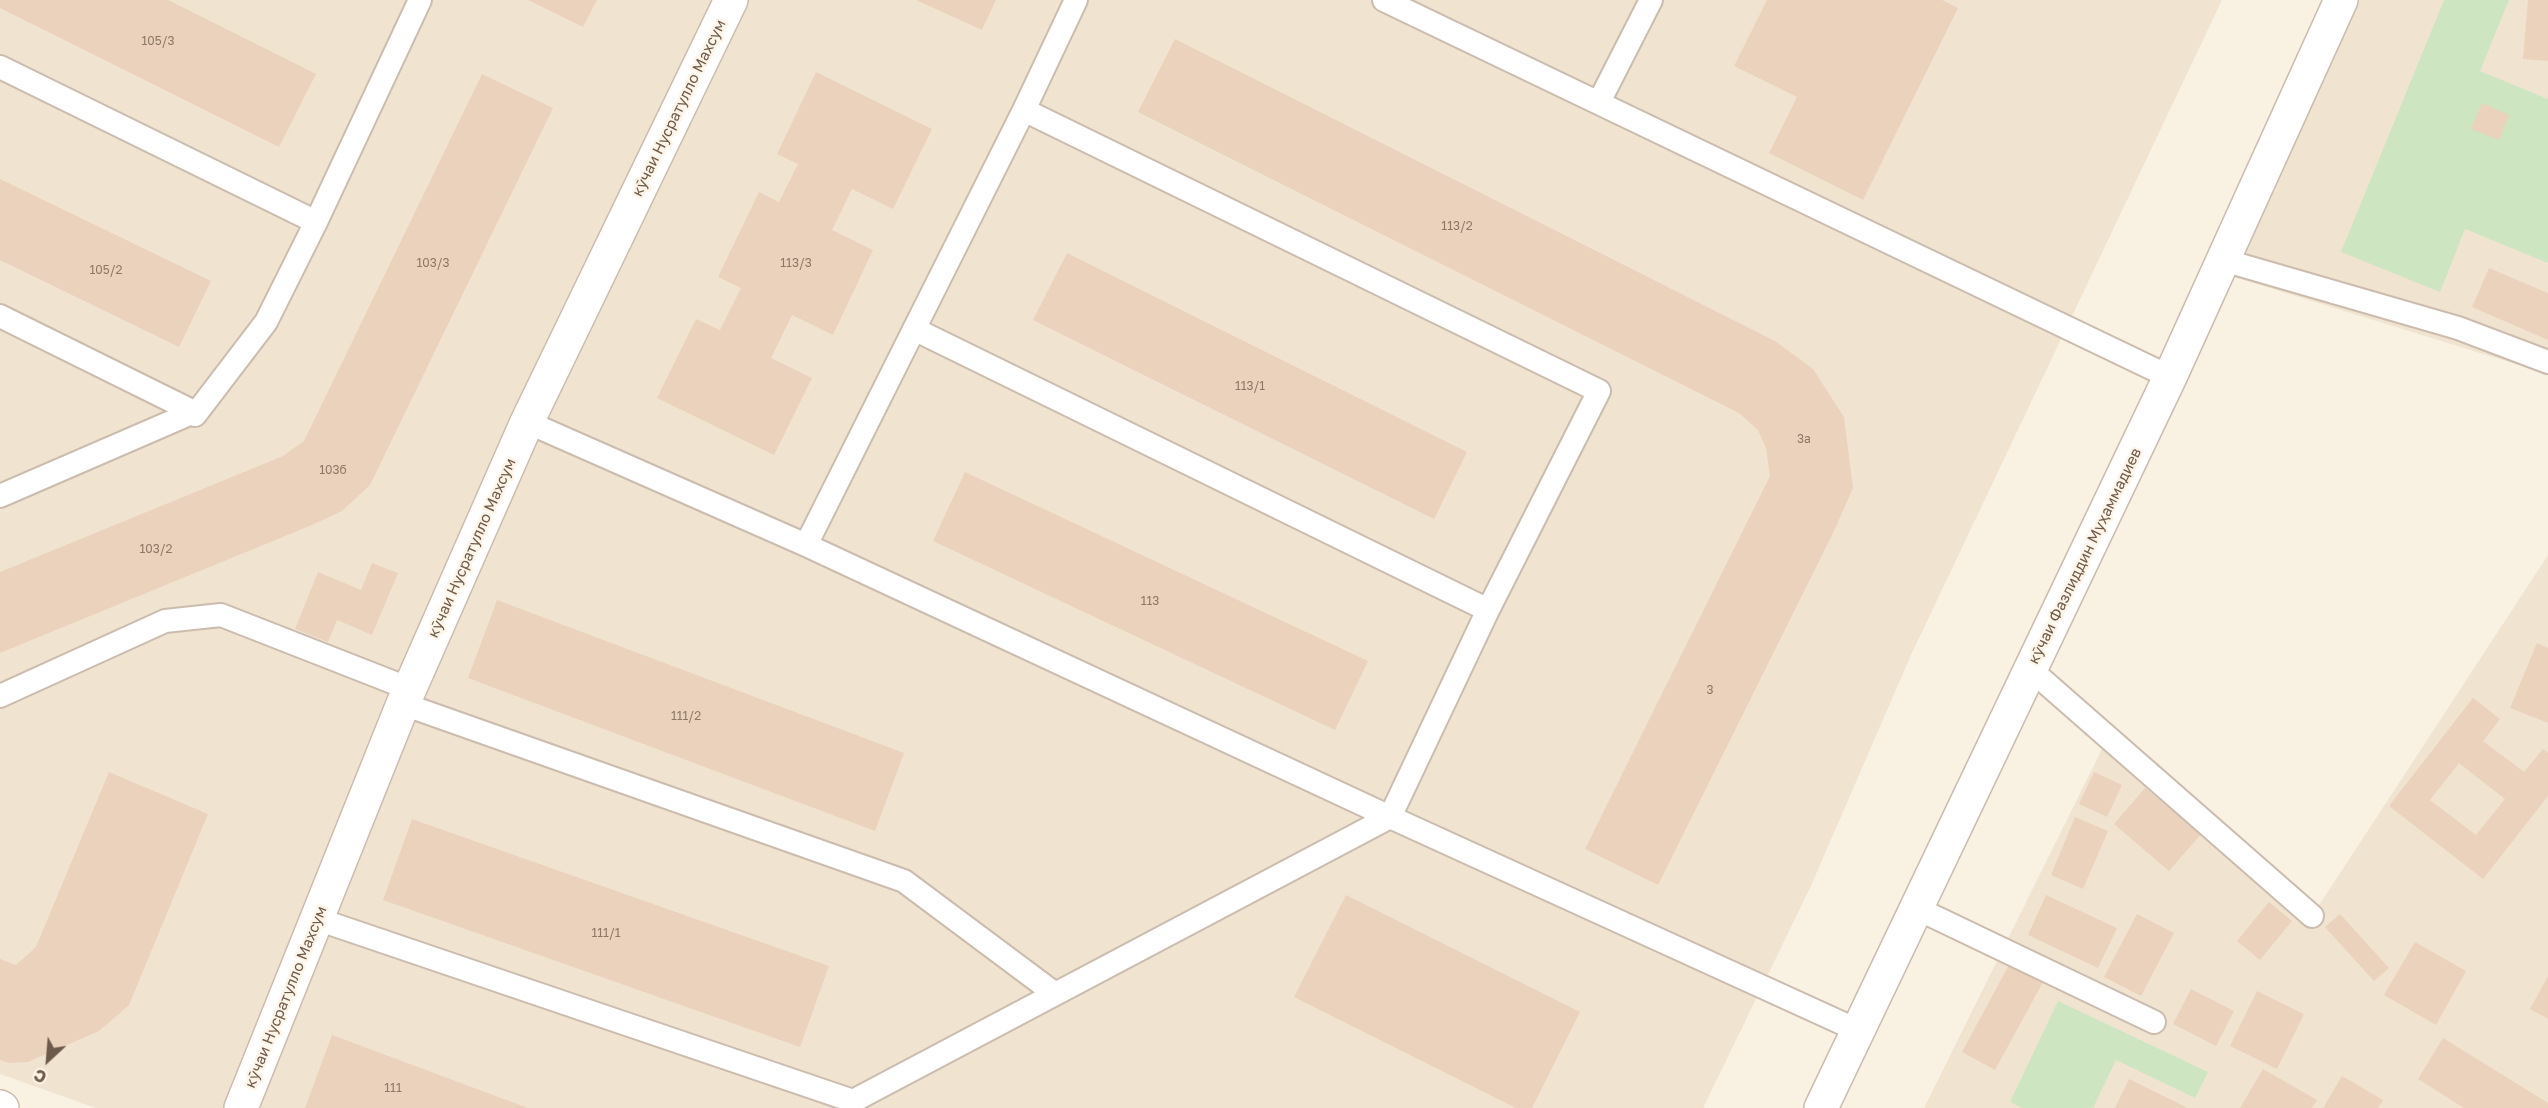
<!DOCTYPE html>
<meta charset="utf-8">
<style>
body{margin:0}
#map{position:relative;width:2548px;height:1108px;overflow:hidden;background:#f9f1e2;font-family:"Golos Text",sans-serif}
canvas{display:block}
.north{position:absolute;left:18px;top:1030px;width:60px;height:60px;-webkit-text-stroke:4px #fdf5e7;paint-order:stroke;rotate:206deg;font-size:16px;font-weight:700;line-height:24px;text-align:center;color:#6e5a4b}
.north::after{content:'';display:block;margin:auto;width:21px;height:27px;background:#6e5a4b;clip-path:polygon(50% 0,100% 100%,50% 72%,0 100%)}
</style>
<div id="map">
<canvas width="2548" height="1108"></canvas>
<div class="north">С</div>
</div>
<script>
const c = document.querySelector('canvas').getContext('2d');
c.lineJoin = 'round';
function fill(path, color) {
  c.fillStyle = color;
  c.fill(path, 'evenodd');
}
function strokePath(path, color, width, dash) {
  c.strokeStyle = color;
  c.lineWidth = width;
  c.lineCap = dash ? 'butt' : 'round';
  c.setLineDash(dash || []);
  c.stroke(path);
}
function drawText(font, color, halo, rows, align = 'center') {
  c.font = font + ' "Golos Text",sans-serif';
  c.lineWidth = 5;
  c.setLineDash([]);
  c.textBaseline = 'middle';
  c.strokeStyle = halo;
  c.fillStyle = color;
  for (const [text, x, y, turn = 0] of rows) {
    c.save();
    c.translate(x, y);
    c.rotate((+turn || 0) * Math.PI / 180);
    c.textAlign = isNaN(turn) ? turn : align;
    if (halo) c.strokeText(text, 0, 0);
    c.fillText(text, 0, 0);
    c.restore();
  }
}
const residential = new Path2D(`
 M 0,0 L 2222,0 L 1911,655 L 1810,888 L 1703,1108 L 96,1108 L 0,1074 Z
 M 2341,0 L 2548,0 L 2548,374 L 2218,272 Z
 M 2548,555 L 2548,1108 L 1924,1108 L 2108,737 L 2312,916 Z`);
const green = new Path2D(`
 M 2444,0 L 2509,0 L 2480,71 L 2548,99 L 2548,263 L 2465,229 L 2440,292 L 2341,252 Z
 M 2058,1001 L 2208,1072 L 2195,1098 L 2116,1060 L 2093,1108 L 2022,1108 L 2010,1102 Z`);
const building = new Path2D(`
 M 0,0 L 168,0 L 316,74 L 279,147 L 0,8 Z
 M 528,0 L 597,0 L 583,27 Z
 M 916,0 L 996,0 L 982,30 Z
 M 1767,0 L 1942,0 L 1958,8 L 1863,200 L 1769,153 L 1797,97 L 1734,66 Z
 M 2528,0 L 2548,0 L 2548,61 L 2523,59 Z
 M 1175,39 L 1775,341 L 1813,369 L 1844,417 L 1853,488 L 1834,531 L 1658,885 L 1585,849 L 1770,476 L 1766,448 L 1758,430 L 1739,413 L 1138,112 Z
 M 816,72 L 932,129 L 893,209 L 852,189 L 832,230 L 873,250 L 833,335 L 792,315 L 771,358 L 812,378 L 774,455 L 657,398 L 696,319 L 720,330 L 741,288 L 718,277 L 759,192 L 779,202 L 798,164 L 777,154 Z
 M 482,74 L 553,108 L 370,485 L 342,511 L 312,525 L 0,653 L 0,572 L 283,456 L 304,441 Z
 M 2482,103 L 2509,115 L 2499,140 L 2471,129 Z
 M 0,179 L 211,281 L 179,347 L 0,260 Z
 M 1067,253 L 1467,452 L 1434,519 L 1033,320 Z
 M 2489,268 L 2548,293 L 2548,340 L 2472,307 Z
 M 965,472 L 1368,661 L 1335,730 L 933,541 Z
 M 372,563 L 398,573 L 372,635 L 337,620 L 328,642 L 295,629 L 318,572 L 361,590 Z
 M 497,600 L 904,753 L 875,831 L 468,678 Z
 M 2537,643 L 2548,648 L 2548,723 L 2510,708 Z
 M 2473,698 L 2500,719 L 2483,741 L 2524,772 L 2543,749 L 2548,753 L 2548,796 L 2483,879 L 2389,806 ZM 2459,763 L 2505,799 L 2476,835 L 2430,800 Z
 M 109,772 L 208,814 L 129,1005 L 99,1031 L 28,1062 L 9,1063 L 0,1060 L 0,959 L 16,965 L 36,947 Z
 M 2094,772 L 2122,785 L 2107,817 L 2079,804 Z
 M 2145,788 L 2201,834 L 2169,871 L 2114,824 Z
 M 2075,817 L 2108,831 L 2083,889 L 2051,875 Z
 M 412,819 L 829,966 L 800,1047 L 383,900 Z
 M 1346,895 L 1580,1012 L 1532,1108 L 1516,1108 L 1294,997 Z
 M 2046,895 L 2117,928 L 2098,968 L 2028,935 Z
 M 2269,902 L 2292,921 L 2260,960 L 2237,941 Z
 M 2137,914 L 2174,933 L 2141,996 L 2104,977 Z
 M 2340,914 L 2389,968 L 2374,981 L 2325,927 Z
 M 2415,942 L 2466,971 L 2436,1025 L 2384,995 Z
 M 2010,963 L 2043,982 L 1995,1070 L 1962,1052 Z
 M 2548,976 L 2548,1019 L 2530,1009 Z
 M 2191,989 L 2234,1011 L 2216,1046 L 2173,1024 Z
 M 2257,991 L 2304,1014 L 2277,1069 L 2230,1046 Z
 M 332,1035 L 528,1108 L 305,1108 Z
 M 2443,1038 L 2548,1103 L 2548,1108 L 2464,1108 L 2418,1079 Z
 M 2263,1069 L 2317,1100 L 2312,1108 L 2240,1108 Z
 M 2342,1076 L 2383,1100 L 2378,1108 L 2323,1108 Z
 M 2129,1079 L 2188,1108 L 2115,1108 Z`);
const lane = new Path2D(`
 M 1384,0 L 2170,377
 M 0,67 L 316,222
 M 1599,102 L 1651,0
 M 1024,110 L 1599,391 L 1488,610 L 1390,817 L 1857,1030
 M 2223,260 L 2458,328 L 2548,362
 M 0,316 L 194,412
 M 914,329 L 1488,610
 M 527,422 L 806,545 L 1390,817
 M 0,496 L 194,412 L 195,415 L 266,322 L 316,222 L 420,0
 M 806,545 L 1024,110 L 1076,0
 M 2030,669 L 2312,916
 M 0,696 L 165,621 L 221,615 L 410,689
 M 403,704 L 904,881 L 1054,993
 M 1916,908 L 2154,1022
 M 317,919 L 853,1101
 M 851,1108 L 853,1101 L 1390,817`);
const street = new Path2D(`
 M 241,1108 L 403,704 L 527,422 L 731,0
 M 1821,1108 L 2170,377 L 2341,0`);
const secondary = new Path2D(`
 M 0,1107 L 2,1108`);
const numberNames = [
 ["105/3",158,41],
 ["113/2",1457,226],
 ["103/3",433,263],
 ["113/3",796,263],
 ["105/2",106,270],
 ["113/1",1250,386],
 ["3а",1804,439],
 ["103б",333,470],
 ["103/2",156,549],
 ["113",1150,601],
 ["3",1710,690],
 ["111/2",686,716],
 ["111/1",606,933],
 ["111",393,1088]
];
const streetNames = [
 ["кӯчаи Нусратулло Махсум",679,108,-64],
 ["кӯчаи Нусратулло Махсум",472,548,-66],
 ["кӯчаи Фазлиддин Муҳаммадиев",2085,556,-64],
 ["кӯчаи Нусратулло Махсум",286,997,-68]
];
fill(residential, '#f0e4d1');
fill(green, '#cee5c2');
fill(building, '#ebd2bc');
strokePath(lane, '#cbbcad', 26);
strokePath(street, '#cbbcad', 36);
strokePath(secondary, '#cdbcab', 36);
strokePath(lane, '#fff', 22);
strokePath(street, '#fff', 33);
strokePath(secondary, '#fff', 33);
drawText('12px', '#8d7867', null, numberNames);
drawText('15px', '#6e5a4b', '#fdf5e7', streetNames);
</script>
